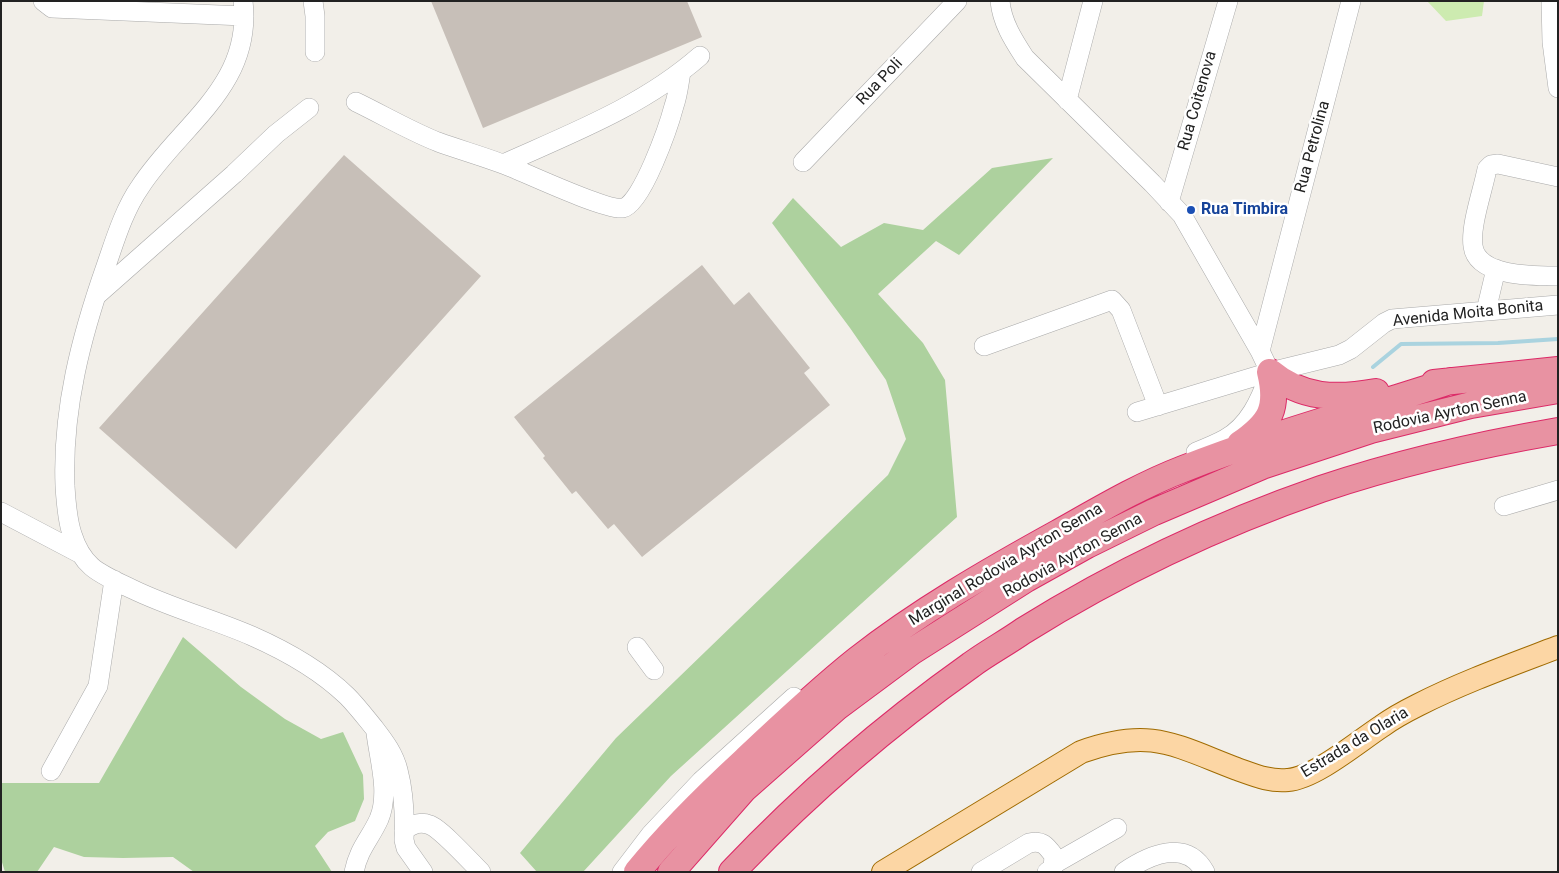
<!DOCTYPE html>
<style>
body{margin:0}
#map{position:relative;width:1559px;height:873px;overflow:hidden;background:#f2efe9;font-family:Roboto,sans-serif}
canvas{display:block}
.frame{position:absolute;inset:0;border:2px solid #222;pointer-events:none}
</style>
<div id="map">
<canvas width="1559" height="873"></canvas>
<div class="frame"></div>
</div>
<script>
const c = document.querySelector('canvas').getContext('2d');
c.lineJoin = 'round';
function fill(path, color) {
  c.fillStyle = color;
  c.fill(path, 'evenodd');
}
function strokePath(path, color, width, dash) {
  c.strokeStyle = color;
  c.lineWidth = width;
  c.lineCap = dash ? 'butt' : 'round';
  c.setLineDash(dash || []);
  c.stroke(path);
}
function drawText(font, color, halo, rows, align = 'center') {
  c.font = font + ' Roboto,sans-serif';
  c.lineWidth = 5;
  c.setLineDash([]);
  c.textBaseline = 'middle';
  c.strokeStyle = halo;
  c.fillStyle = color;
  for (const [text, x, y, turn = 0] of rows) {
    c.save();
    c.translate(x, y);
    c.rotate((+turn || 0) * Math.PI / 180);
    c.textAlign = isNaN(turn) ? turn : align;
    if (halo) c.strokeText(text, 0, 0);
    c.fillText(text, 0, 0);
    c.restore();
  }
}
const grass = new Path2D(`
 M 1427,1 L 1484,1 L 1482,16 L 1446,21 Z`);
const forest = new Path2D(`
 M 1053,158 L 959,255 L 936,241 L 878,294 L 923,343 L 945,380 L 957,517 L 671,776 L 583,872 L 537,872 L 520,853 L 616,738 L 888,475 L 906,439 L 886,380 L 850,328 L 772,223 L 793,198 L 841,247 L 884,223 L 923,230 L 992,168 Z
 M 183,637 L 241,687 L 285,719 L 321,739 L 343,732 L 363,775 L 364,799 L 355,821 L 328,832 L 315,846 L 332,872 L 194,872 L 173,857 L 123,858 L 84,857 L 54,847 L 37,872 L 5,872 L 1,859 L 1,783 L 99,783 Z`);
const stream = new Path2D(`
 M 1373,367 L 1401,344 L 1498,343 L 1558,339`);
const building = new Path2D(`
 M 431,1 L 687,1 L 702,37 L 483,128 Z
 M 344,155 L 481,276 L 236,549 L 99,428 Z
 M 702,265 L 734,305 L 749,292 L 810,368 L 804,373 L 830,405 L 642,557 L 614,524 L 608,529 L 576,491 L 572,494 L 543,458 L 545,456 L 514,417 Z`);
const minor = new Path2D(`
 M 43,1 L 52,8 L 244,16
 M 243,1 C 253,86 180,125 140,187 C 124,210 115,240 106,266 C 81,337 62,410 65,486 C 66,502 67,519 72,534 C 83,569 101,574 132,589 C 171,608 213,619 252,636 C 286,651 320,670 347,696 C 357,706 366,718 375,729 C 385,742 394,754 398,770 C 404,793 405,817 404,840 L 406,848 L 423,872
 M 313,1 L 315,16 L 315,52
 M 1000,1 C 1002,23 1014,41 1025,58 L 1152,183 L 1182,215 L 1260,351 L 1270,372
 M 1551,1 L 1552,42 L 1558,88
 M 1067,100 L 1093,1
 M 356,102 C 383,115 410,131 438,142 C 463,151 489,158 513,168 C 532,176 608,211 623,208 C 642,204 669,125 674,106 C 678,95 679,83 681,72
 M 803,162 L 957,1
 M 503,164 C 572,133 643,106 700,56
 M 1558,177 L 1498,164 L 1491,165 L 1487,169 C 1483,190 1470,226 1473,246 C 1477,277 1534,276 1558,276
 M 1169,202 L 1228,1
 M 96,296 L 234,174 L 276,134 L 309,108
 M 1486,311 L 1496,269
 M 984,346 L 1112,300 L 1121,310 L 1158,406
 M 1260,351 L 1351,1
 M 1137,412 L 1270,372 L 1339,355 L 1351,349 L 1384,323 L 1392,319 L 1558,305
 M 1196,452 C 1206,448 1216,444 1225,439 C 1249,426 1260,400 1269,376
 M 1504,506 L 1558,490
 M 1,512 L 79,553
 M 637,647 L 654,670
 M 51,771 L 98,686 L 114,580
 M 404,831 C 412,824 420,821 430,825 C 441,829 471,862 481,872
 M 1054,864 L 1117,828
 M 354,872 C 359,848 370,839 379,819 C 390,793 379,759 376,733
 M 622,872 L 651,834 L 701,781 L 794,697
 M 981,872 L 1029,843 C 1042,840 1046,845 1054,856 L 1053,868 L 1047,872
 M 1124,872 C 1149,855 1186,838 1205,872`);
const major = new Path2D(`
 M 883,872 L 1081,752 C 1150,727 1174,745 1237,769 C 1254,775 1270,782 1288,780 C 1315,778 1359,741 1382,726 C 1393,718 1406,711 1418,705 C 1463,682 1511,665 1558,647`);
const highway = new Path2D(`
 M 1270,372 C 1302,399 1337,399 1376,392
 M 1434,383 L 1558,370
 M 1240,444 C 1270,423 1279,409 1270,372
 M 637,872 C 670,831 707,795 745,760 C 781,726 818,691 857,660 C 918,612 989,571 1058,533 C 1099,510 1139,486 1183,469 C 1269,435 1362,410 1450,381
 M 671,872 L 744,789 L 837,707 L 911,652 L 1026,579 L 1087,545 L 1154,512 L 1262,466 L 1371,430 L 1471,405 L 1558,390
 M 732,872 C 805,795 885,726 971,665 C 987,653 1006,643 1023,631 C 1116,573 1217,525 1321,489 C 1398,463 1477,445 1558,431`);
const markers = [
 [1191,210,5,"#1a4fb4"]
];
const streetNames = [
 ["Rua Poli",880,82,-46],
 ["Rua Coitenova",1198,101,-74],
 ["Rua Petrolina",1313,147,-75],
 ["Avenida Moita Bonita",1468,314,-6],
 ["Rodovia Ayrton Senna",1450,413,-12],
 ["Rodovia Ayrton Senna",1073,556,-29],
 ["Marginal Rodovia Ayrton Senna",1006,565,-31],
 ["Estrada da Olaria",1355,743,-31]
];
const transitNames = [
 ["Rua Timbira",1201,210]
];
fill(grass, '#cdebb0');
fill(forest, '#add19e');
strokePath(stream, '#aad3df', 4);
fill(building, '#c7bfb8');
strokePath(minor, '#a9a9a9', 20);
strokePath(major, '#a06b00', 24);
strokePath(highway, '#dc2a67', 28);
strokePath(minor, '#fff', 19);
strokePath(major, '#fcd6a4', 22);
strokePath(highway, '#e892a2', 26);
for (const [x, y, r, color] of markers) {
  const dot = new Path2D();
  dot.arc(x, y, r, 0, 2 * Math.PI);
  c.fillStyle = color;
  c.fill(dot);
  strokePath(dot, '#fff', 2);
}
drawText('16px', '#222', '#fff', streetNames);
drawText('bold 16px', '#164399', '#fff', transitNames, 'left');
</script>
